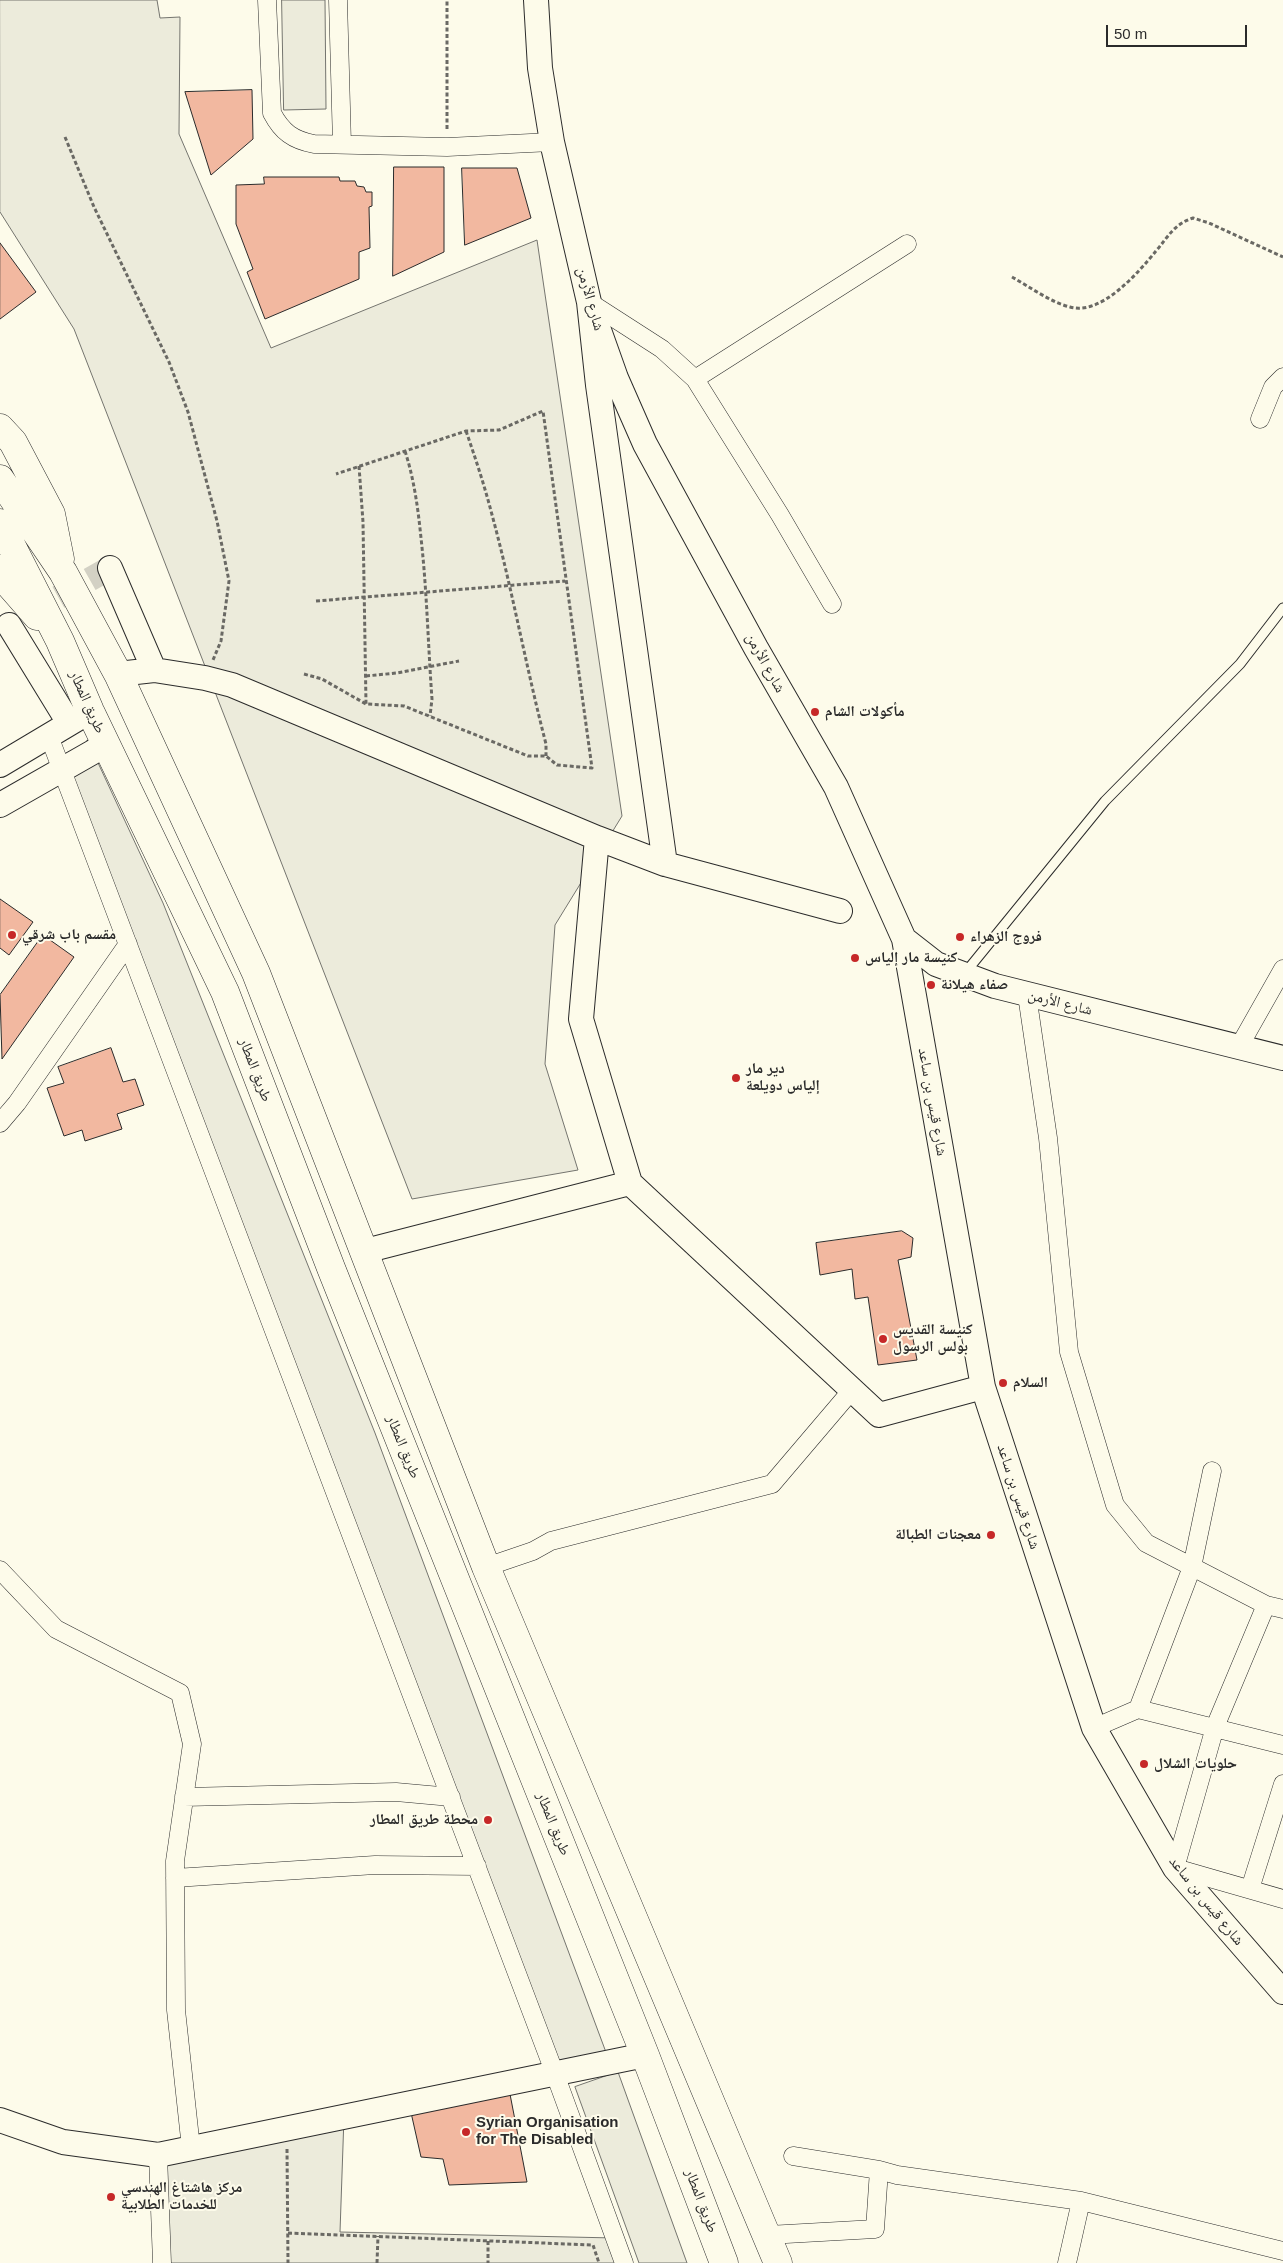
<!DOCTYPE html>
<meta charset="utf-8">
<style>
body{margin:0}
#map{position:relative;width:1283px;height:2263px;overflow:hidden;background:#fdfbea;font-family:Arial,sans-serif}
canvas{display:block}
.scale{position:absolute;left:1106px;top:25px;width:141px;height:22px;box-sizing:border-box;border:2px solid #2b2b2b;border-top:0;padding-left:6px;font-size:15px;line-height:18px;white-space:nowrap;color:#2b2b2b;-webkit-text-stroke:4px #fdfbea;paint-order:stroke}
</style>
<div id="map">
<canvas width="1283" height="2263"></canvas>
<div class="scale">50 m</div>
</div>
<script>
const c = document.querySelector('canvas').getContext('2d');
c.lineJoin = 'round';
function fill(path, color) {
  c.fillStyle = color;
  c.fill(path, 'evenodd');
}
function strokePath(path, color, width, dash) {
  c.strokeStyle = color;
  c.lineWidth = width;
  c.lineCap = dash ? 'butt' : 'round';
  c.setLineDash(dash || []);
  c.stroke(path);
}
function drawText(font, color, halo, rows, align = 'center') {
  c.font = font + ' Arial,"Noto Naskh Arabic",sans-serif';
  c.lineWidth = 4;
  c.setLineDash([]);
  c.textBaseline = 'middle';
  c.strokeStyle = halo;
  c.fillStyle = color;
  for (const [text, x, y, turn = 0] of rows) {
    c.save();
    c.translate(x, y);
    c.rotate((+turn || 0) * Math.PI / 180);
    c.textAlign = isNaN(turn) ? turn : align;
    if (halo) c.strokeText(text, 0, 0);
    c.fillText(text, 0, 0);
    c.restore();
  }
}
const green = new Path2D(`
 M 0,0 L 157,0 L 160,18 L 180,17 L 179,134 L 271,348 L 537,240 L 622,816 L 555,925 L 545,1064 L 578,1170 L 412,1199 L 74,329 L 0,212 Z
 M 282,0 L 325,0 L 326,109 L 284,110 Z
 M 93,752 L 163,903 L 375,1433 L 610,2063 L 555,2074 L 63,770 Z
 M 618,2072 L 687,2263 L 639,2263 L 575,2087 Z
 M 344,2117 L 340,2232 L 615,2238 L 624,2263 L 162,2263 L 158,2155 Z`);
const building = new Path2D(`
 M 252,90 L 253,139 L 211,175 L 185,92 Z
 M 394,167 L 444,167 L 444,252 L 393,276 Z
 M 462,168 L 517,168 L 531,218 L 465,245 Z
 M 264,177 L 339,177 L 340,181 L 355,181 L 357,186 L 364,187 L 366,192 L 372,192 L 372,206 L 369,207 L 370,248 L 359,252 L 359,279 L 265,319 L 247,272 L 253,269 L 236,224 L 236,185 L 264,184 Z
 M 0,243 L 36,292 L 0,319 Z
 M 0,899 L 33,922 L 9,955 L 0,948 Z
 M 43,935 L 74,957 L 2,1059 L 0,995 Z
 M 111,1048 L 123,1082 L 135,1079 L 144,1105 L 117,1114 L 122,1129 L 85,1141 L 82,1130 L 64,1136 L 47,1088 L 64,1083 L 58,1067 Z
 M 902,1231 L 913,1238 L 911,1257 L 898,1260 L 917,1360 L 878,1365 L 868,1297 L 855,1299 L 852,1269 L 820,1275 L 816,1243 Z
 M 509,2089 L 527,2182 L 449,2185 L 443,2159 L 421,2157 L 410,2108 Z`);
const secondaryTunnel = new Path2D(`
 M 27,615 L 110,568`);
const path = new Path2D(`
 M 447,129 L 447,0
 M 65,137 L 94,207 L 169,362 L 188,412 L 217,521 L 229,581 L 221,641 L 213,660
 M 1012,277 C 1030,287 1050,302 1070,307 C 1101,316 1138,273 1156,251 C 1168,237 1174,224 1193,218 L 1209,223 L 1283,257
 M 466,431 C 475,457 484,484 491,511 C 512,588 526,667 546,744 L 546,756
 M 405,451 C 414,479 418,508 421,538 C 427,591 428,645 432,699 L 430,716
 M 359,466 L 363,522 L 366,704
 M 316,601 L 565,581
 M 304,674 L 322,679 L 366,704 L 404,706 L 528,756 L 546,756 L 557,765 L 592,768 L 543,411 L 499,430 L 466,431 L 336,474
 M 366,676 L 397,673 L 459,661
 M 287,2149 L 288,2263
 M 288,2233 L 593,2245 L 599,2263
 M 488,2241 L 488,2263
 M 377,2263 L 378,2236`);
const lane = new Path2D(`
 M 965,973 L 1105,801 L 1240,664 L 1283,608`);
const street = new Path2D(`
 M 267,0 L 272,113 C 282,132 293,140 314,144 L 447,147 L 552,142
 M 338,0 L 342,144
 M 589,302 L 662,349 L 695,379 L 780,515 L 832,604
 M 695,379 L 907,244
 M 1260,419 L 1273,387 L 1283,377
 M 49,736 L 555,2074 L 624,2263
 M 1027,995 L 1048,1138 L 1069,1352 L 1115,1505 L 1146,1543 L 1266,1605 L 1283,1609
 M 1240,1045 L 1283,969
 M 0,1123 L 17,1103 L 128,944
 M 486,1567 L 533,1551 L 551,1541 L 772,1484 L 852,1390
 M 0,1570 L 56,1629 L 180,1693 L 192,1744 L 175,1861 L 176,2010 L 191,2148
 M 1266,1605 L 1215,1727 L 1175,1868 L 1283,1899
 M 1138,1709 L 1192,1567 L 1212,1471
 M 1094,1728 L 1138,1709 L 1283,1745
 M 184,1797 L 396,1792 L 451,1797
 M 175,1878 L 375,1865 L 477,1866
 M 1250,1889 L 1283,1784
 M 158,2155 L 162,2263
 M 793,2156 L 879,2170
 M 768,2235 L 875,2229 L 879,2170 L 897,2175 L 1081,2201 L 1283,2251
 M 1067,2263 L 1081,2201`);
const secondary = new Path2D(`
 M 536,0 L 540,68 L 552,142 L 589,302 L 616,378 L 645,444 L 756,648 L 836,787 L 904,939 L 936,964 L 995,986 L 1283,1058
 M 589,302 L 598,385 L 665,864 L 597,838 L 581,1019 L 630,1183 L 879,1415 L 983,1387
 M 110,568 L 154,670
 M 9,625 L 69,723
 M 118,674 L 154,670 L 205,678 L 232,685 L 597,838
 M 0,765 L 82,716
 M 0,805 L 93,752 L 105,743
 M 665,864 L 840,911
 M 904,939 L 983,1387 L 1094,1728 L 1175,1868 L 1283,1992
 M 365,1251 L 630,1183
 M 0,2120 L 63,2142 L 158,2155 L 645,2055`);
const highway = new Path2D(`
 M 0,428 L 13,442 L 51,514 L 60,559
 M 0,479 L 63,572 L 118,674 L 256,973 L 486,1567 L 778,2263
 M 0,523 L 60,641 L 90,711 L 225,992 L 331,1268 L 645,2055 L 724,2263
 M 0,569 L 8,583 L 37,616`);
const markers = [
 [815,712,5,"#c62828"],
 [12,935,5,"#c62828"],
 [960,937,5,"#c62828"],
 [855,958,5,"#c62828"],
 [931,985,5,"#c62828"],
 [736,1078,5,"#c62828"],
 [883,1339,5,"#c62828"],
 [1003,1383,5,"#c62828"],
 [991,1535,5,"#c62828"],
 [1144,1764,5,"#c62828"],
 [488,1820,5,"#c62828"],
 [466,2132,5,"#c62828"],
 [111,2197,5,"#c62828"]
];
const streetNames = [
 ["شارع الأرمن",590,299,74],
 ["شارع الأرمن",765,663,61],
 ["طريق المطار",87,702,66],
 ["شارع الأرمن",1060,1003,14],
 ["طريق المطار",255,1070,69],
 ["شارع قيس بن ساعد",932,1102,80],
 ["طريق المطار",403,1447,68],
 ["شارع قيس بن ساعد",1018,1497,72],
 ["طريق المطار",553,1824,68],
 ["شارع قيس بن ساعد",1206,1901,51],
 ["طريق المطار",701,2201,69]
];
const poiNames = [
 ["مأكولات الشام",825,712],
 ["مقسم باب شرقي",22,935],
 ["فروج الزهراء",970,937],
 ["كنيسة مار إلياس",865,958],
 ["صفاء هيلانة",941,985],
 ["دير مار",746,1069],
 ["إلياس دويلعة",746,1086],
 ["كنيسة القديس",893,1330],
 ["بولس الرسول",893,1347],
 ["السلام",1013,1383],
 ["معجنات الطبالة",981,1535,"right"],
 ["حلويات الشلال",1154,1764],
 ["محطة طريق المطار",478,1820,"right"],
 ["Syrian Organisation",476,2123],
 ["for The Disabled",476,2140],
 ["مركز هاشتاغ الهندسي",121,2188],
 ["للخدمات الطلابية",121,2205]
];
fill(green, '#ecebdb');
strokePath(green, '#74746e', 1);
fill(building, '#f2b8a0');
strokePath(building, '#2b2b2b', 1);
strokePath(secondaryTunnel, '#d3d1c4', 24, [24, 12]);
strokePath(lane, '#2b2b2b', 11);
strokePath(street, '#2b2b2b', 19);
strokePath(secondary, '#2b2b2b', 26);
strokePath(highway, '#2b2b2b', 29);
strokePath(path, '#6a6964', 3, [4, 2.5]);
strokePath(lane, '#fdfbea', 9);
strokePath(street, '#fdfbea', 18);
strokePath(secondary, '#fdfbea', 24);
strokePath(highway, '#fdfbea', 28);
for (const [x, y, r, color] of markers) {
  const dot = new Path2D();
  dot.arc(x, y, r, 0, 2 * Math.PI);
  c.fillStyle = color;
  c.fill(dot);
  strokePath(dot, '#fdfbea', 2);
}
drawText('15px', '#2b2b2b', '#fdfbea', streetNames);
drawText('bold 15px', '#2b2b2b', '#fdfbea', poiNames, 'left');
</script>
